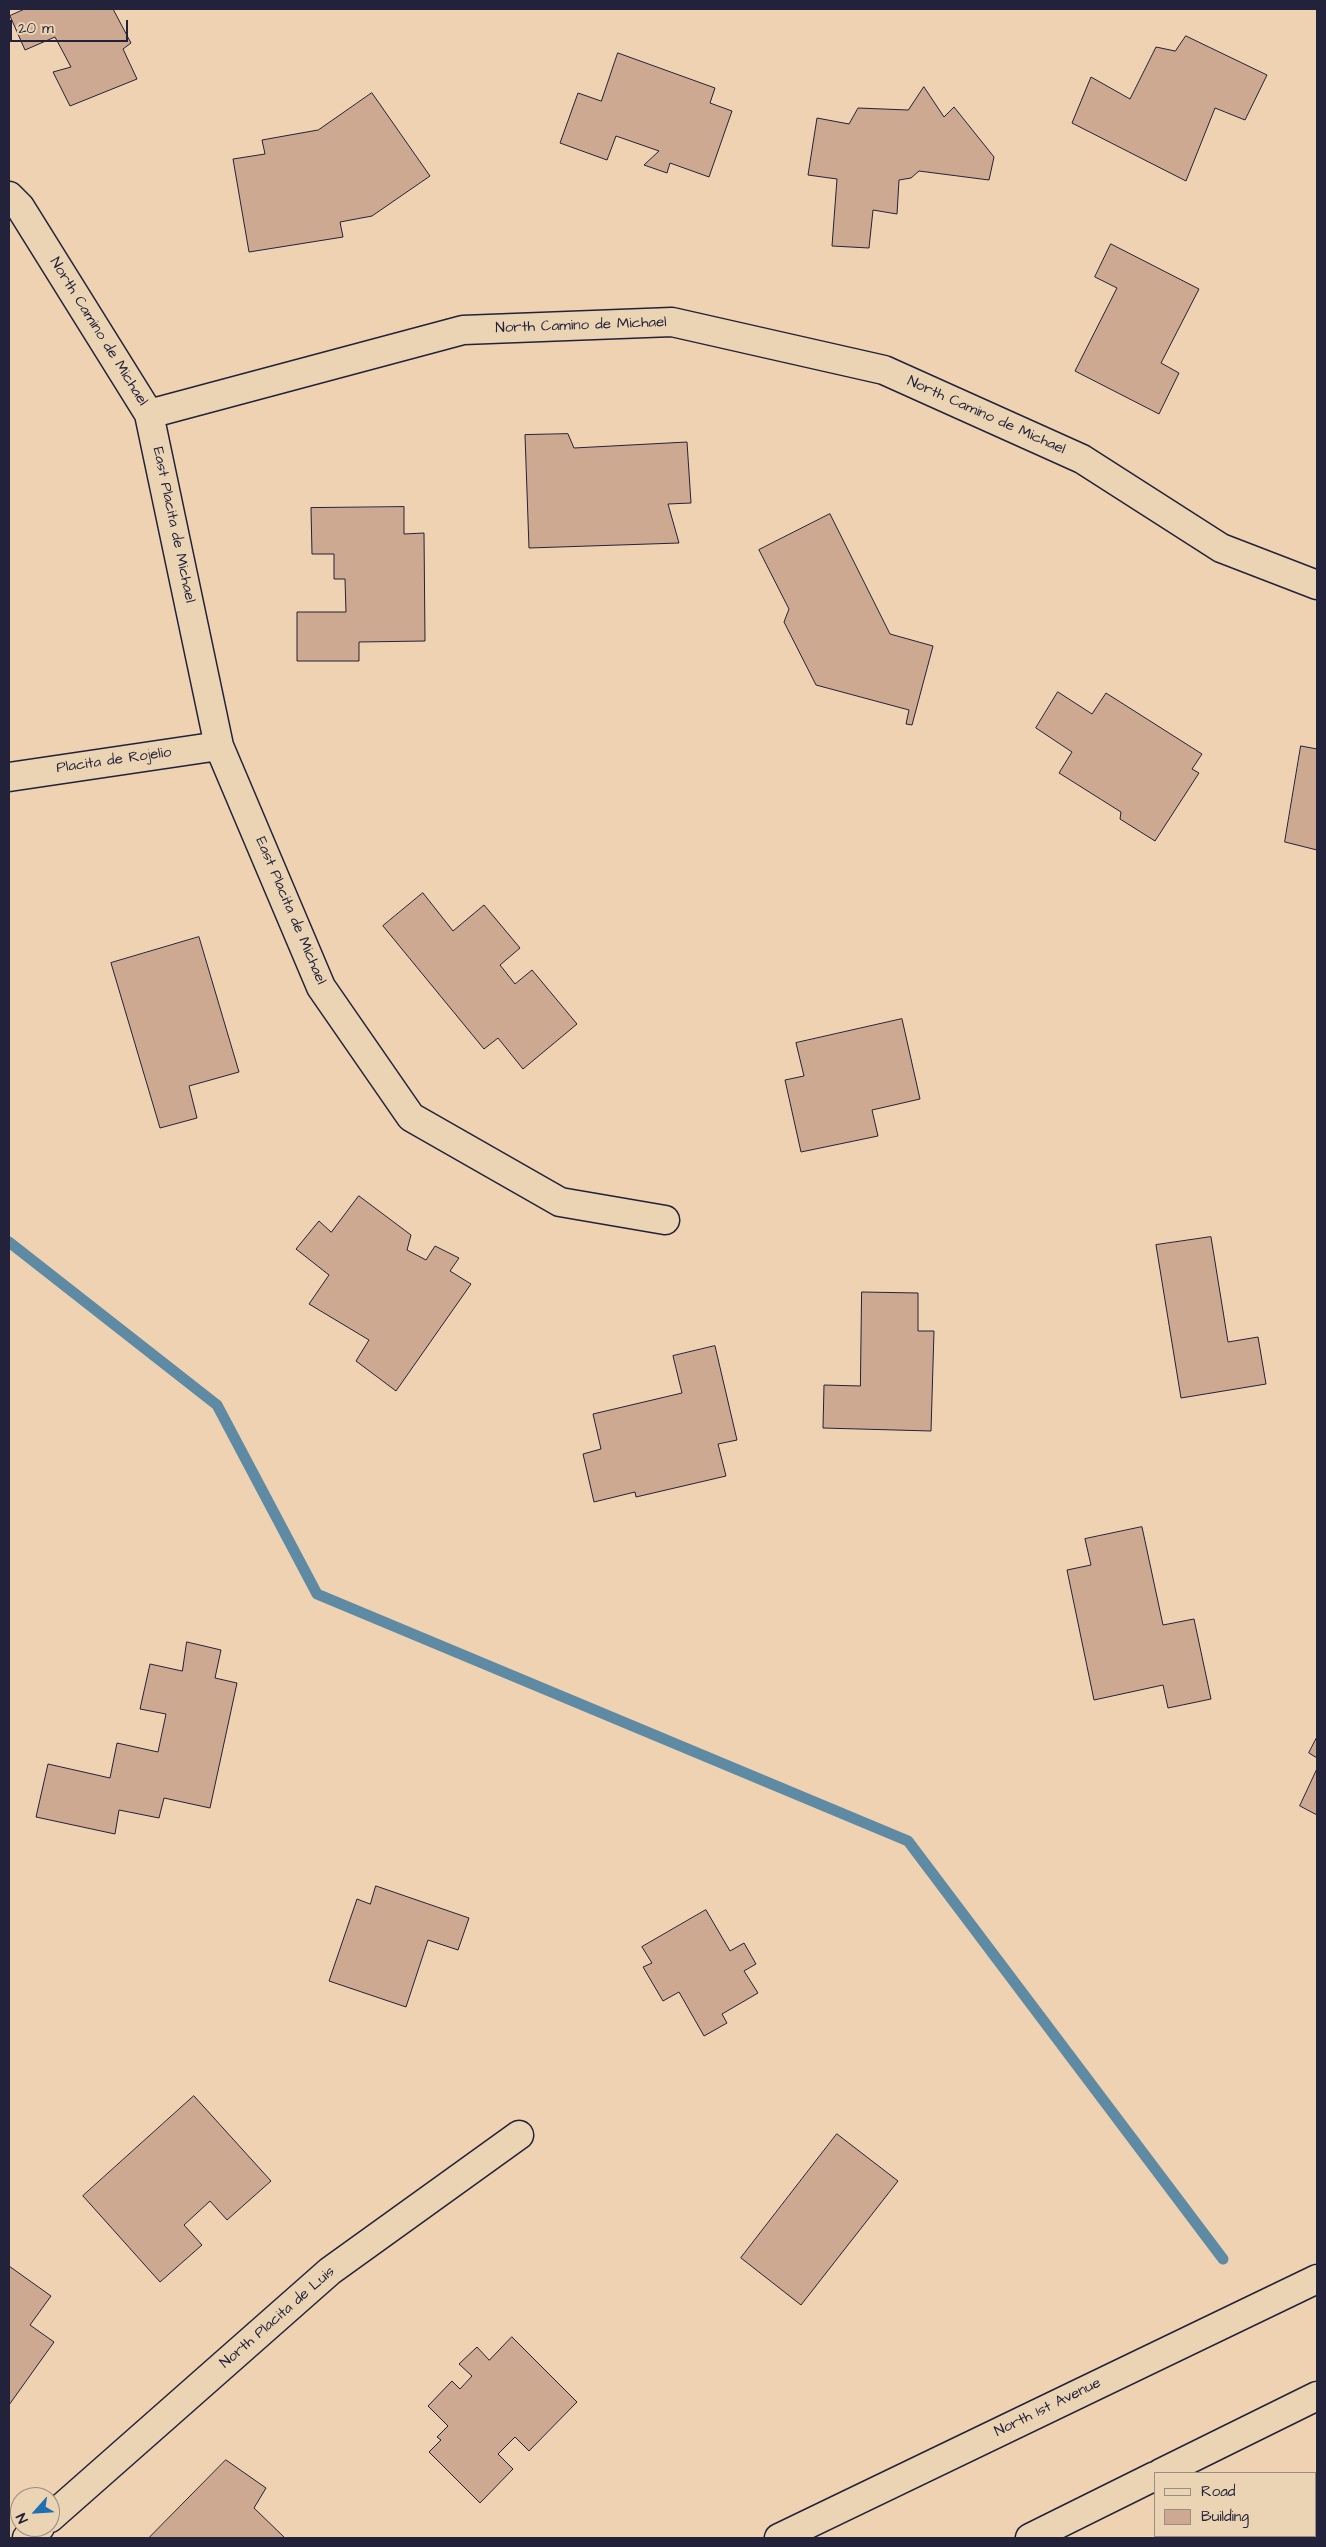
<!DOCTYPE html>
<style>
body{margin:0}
#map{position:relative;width:1326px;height:2547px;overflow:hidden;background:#eed2b1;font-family:"Architects Daughter",sans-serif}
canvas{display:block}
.frame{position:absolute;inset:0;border:10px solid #22223b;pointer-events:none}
.legend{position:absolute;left:1154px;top:2472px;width:162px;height:65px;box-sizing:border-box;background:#ebd4b4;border:1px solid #9b8d84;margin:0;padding:6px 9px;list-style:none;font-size:15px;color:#22223b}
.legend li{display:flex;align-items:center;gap:10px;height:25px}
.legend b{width:25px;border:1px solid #9b8d84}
.north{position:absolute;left:10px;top:2487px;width:50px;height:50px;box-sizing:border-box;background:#ebd4b4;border:1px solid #9b8d84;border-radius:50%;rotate:244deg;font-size:14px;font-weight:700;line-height:20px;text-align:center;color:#22223b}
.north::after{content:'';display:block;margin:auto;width:18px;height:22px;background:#1f6fb2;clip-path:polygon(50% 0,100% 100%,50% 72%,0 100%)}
.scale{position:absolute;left:10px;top:20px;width:118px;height:22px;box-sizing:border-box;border:2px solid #22223b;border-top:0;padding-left:6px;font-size:15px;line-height:18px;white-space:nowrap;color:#22223b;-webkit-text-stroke:4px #ebd4b4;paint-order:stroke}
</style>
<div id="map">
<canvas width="1326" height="2547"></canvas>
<div class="frame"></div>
<ul class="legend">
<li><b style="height:6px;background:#ebd4b4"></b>Road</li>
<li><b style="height:14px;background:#cda991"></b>Building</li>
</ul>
<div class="north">N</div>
<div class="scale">20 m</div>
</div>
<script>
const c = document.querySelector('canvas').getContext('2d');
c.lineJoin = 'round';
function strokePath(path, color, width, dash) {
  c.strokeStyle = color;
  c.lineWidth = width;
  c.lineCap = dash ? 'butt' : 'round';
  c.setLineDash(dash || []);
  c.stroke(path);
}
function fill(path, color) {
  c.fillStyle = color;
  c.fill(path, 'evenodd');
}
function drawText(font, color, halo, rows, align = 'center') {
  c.font = font + ' "Architects Daughter",sans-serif';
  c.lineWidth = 5;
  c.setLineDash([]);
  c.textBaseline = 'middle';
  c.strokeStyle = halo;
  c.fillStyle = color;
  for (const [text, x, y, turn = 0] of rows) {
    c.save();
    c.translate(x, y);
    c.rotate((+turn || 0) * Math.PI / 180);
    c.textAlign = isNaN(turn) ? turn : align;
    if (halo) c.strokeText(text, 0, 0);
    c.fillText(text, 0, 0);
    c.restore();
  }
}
const stream = new Path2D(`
 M 9,1242 L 217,1405 L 317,1594 L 908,1841 L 1223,2259`);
const building = new Path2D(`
 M 25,9 L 113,9 L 131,43 L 123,49 L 137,79 L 70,106 L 53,72 L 71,67 L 55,37 L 25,50 L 10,16 Z
 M 1186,36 L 1267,75 L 1245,120 L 1215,108 L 1186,181 L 1072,123 L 1091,77 L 1130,99 L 1156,47 L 1175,51 Z
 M 618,53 L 715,88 L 710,103 L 732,111 L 709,177 L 670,163 L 667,173 L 644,165 L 659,151 L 616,136 L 607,160 L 560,143 L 578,93 L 601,101 Z
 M 924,87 L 944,117 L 954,107 L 994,157 L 989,180 L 919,171 L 911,178 L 899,180 L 897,214 L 873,210 L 869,248 L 832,246 L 837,179 L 808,175 L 817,118 L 849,124 L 858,108 L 908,110 Z
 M 372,93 L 430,176 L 372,216 L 340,222 L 343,237 L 249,252 L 233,159 L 265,154 L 262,140 L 318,130 Z
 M 1111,244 L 1199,289 L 1161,363 L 1179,373 L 1159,414 L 1075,371 L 1117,288 L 1095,277 Z
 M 568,434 L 574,448 L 687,442 L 691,503 L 668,504 L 679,543 L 529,548 L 525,435 Z
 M 404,507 L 404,534 L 424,533 L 425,641 L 359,642 L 359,661 L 297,661 L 297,612 L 346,612 L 345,579 L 334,579 L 334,554 L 312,554 L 311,508 Z
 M 830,514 L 890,634 L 933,646 L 912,725 L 906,724 L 909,710 L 816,685 L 784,622 L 789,609 L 759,550 Z
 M 1058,692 L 1092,714 L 1106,693 L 1202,754 L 1192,769 L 1199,773 L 1155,841 L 1120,819 L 1121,812 L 1059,773 L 1072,752 L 1036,728 Z
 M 1301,746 L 1317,749 L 1317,850 L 1285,842 Z
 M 423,893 L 453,931 L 484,905 L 520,948 L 500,965 L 515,984 L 532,970 L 577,1024 L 523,1069 L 498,1038 L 484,1049 L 383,926 Z
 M 199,937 L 239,1072 L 189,1086 L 197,1118 L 160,1128 L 111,963 Z
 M 902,1019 L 920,1099 L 872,1110 L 878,1136 L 801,1152 L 785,1080 L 804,1076 L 796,1043 Z
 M 359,1196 L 411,1235 L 407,1250 L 426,1260 L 435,1246 L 459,1258 L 450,1271 L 471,1284 L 396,1391 L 356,1361 L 369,1340 L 309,1304 L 329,1275 L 296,1249 L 319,1221 L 331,1232 Z
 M 1211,1237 L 1228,1342 L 1258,1337 L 1266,1384 L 1181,1398 L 1156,1245 Z
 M 862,1292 L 918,1293 L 918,1331 L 934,1331 L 931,1431 L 823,1428 L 824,1385 L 860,1386 Z
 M 715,1346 L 737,1440 L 718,1444 L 726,1476 L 636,1497 L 635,1492 L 594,1502 L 583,1454 L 601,1449 L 593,1414 L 682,1393 L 673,1356 Z
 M 1142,1527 L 1163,1625 L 1194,1619 L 1211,1699 L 1168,1708 L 1163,1685 L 1094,1700 L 1067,1570 L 1091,1565 L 1085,1539 Z
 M 187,1642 L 221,1650 L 215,1678 L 237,1683 L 210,1808 L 164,1798 L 159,1818 L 119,1810 L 115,1834 L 36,1817 L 48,1764 L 110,1778 L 117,1743 L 158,1752 L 166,1714 L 140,1709 L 150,1664 L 182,1671 Z
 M 1317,1737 L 1317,1758 L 1309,1753 Z
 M 1317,1769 L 1317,1815 L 1300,1806 Z
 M 376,1886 L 469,1918 L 458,1950 L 428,1940 L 406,2007 L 329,1981 L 357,1899 L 370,1904 Z
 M 706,1910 L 730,1951 L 744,1943 L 756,1964 L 744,1971 L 758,1993 L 722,2014 L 727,2023 L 704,2036 L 679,1992 L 663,2001 L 643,1967 L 652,1963 L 642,1947 Z
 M 194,2096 L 271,2181 L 227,2220 L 210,2201 L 184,2225 L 202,2245 L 160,2282 L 83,2196 Z
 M 837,2134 L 898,2181 L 801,2305 L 741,2258 Z
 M 9,2266 L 51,2296 L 30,2325 L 54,2342 L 9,2405 Z
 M 512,2337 L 577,2402 L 529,2451 L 515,2437 L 498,2454 L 513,2469 L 480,2503 L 429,2452 L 441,2440 L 437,2437 L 448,2426 L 428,2406 L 452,2381 L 460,2389 L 472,2376 L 459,2364 L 477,2347 L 489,2360 Z
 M 226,2460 L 266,2488 L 254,2508 L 285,2538 L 149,2538 Z`);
const street = new Path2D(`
 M 9,196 L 20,207 L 149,414 L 219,746 L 321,987 L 411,1117 L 560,1202 L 665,1220
 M 149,414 L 463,330 L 672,322 L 884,370 L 1082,459 L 1221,548 L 1317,585
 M 9,777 L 219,746
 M 50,2518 L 330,2271 L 519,2135
 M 27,2538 L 40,2527`);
const secondary = new Path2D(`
 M 1161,2473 L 1317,2396
 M 779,2538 L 1317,2279
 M 1030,2538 L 1155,2476`);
const streetNames = [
 ["North Camino de Michael",581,326,-2],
 ["North Camino de Michael",98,332,58],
 ["North Camino de Michael",986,416,24],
 ["East Placita de Michael",173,525,78],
 ["Placita de Rojelio",114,761,-8],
 ["East Placita de Michael",290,911,67],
 ["North Placita de Luis",278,2318,-41],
 ["North 1st Avenue",1048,2408,-26]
];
strokePath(stream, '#5f8aa3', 11);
fill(building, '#cda991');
strokePath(building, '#22223b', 1);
strokePath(street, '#22223b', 31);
strokePath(secondary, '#22223b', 31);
strokePath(street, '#ebd4b4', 28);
strokePath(secondary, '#ebd4b4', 28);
drawText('15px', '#22223b', '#ebd4b4', streetNames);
</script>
